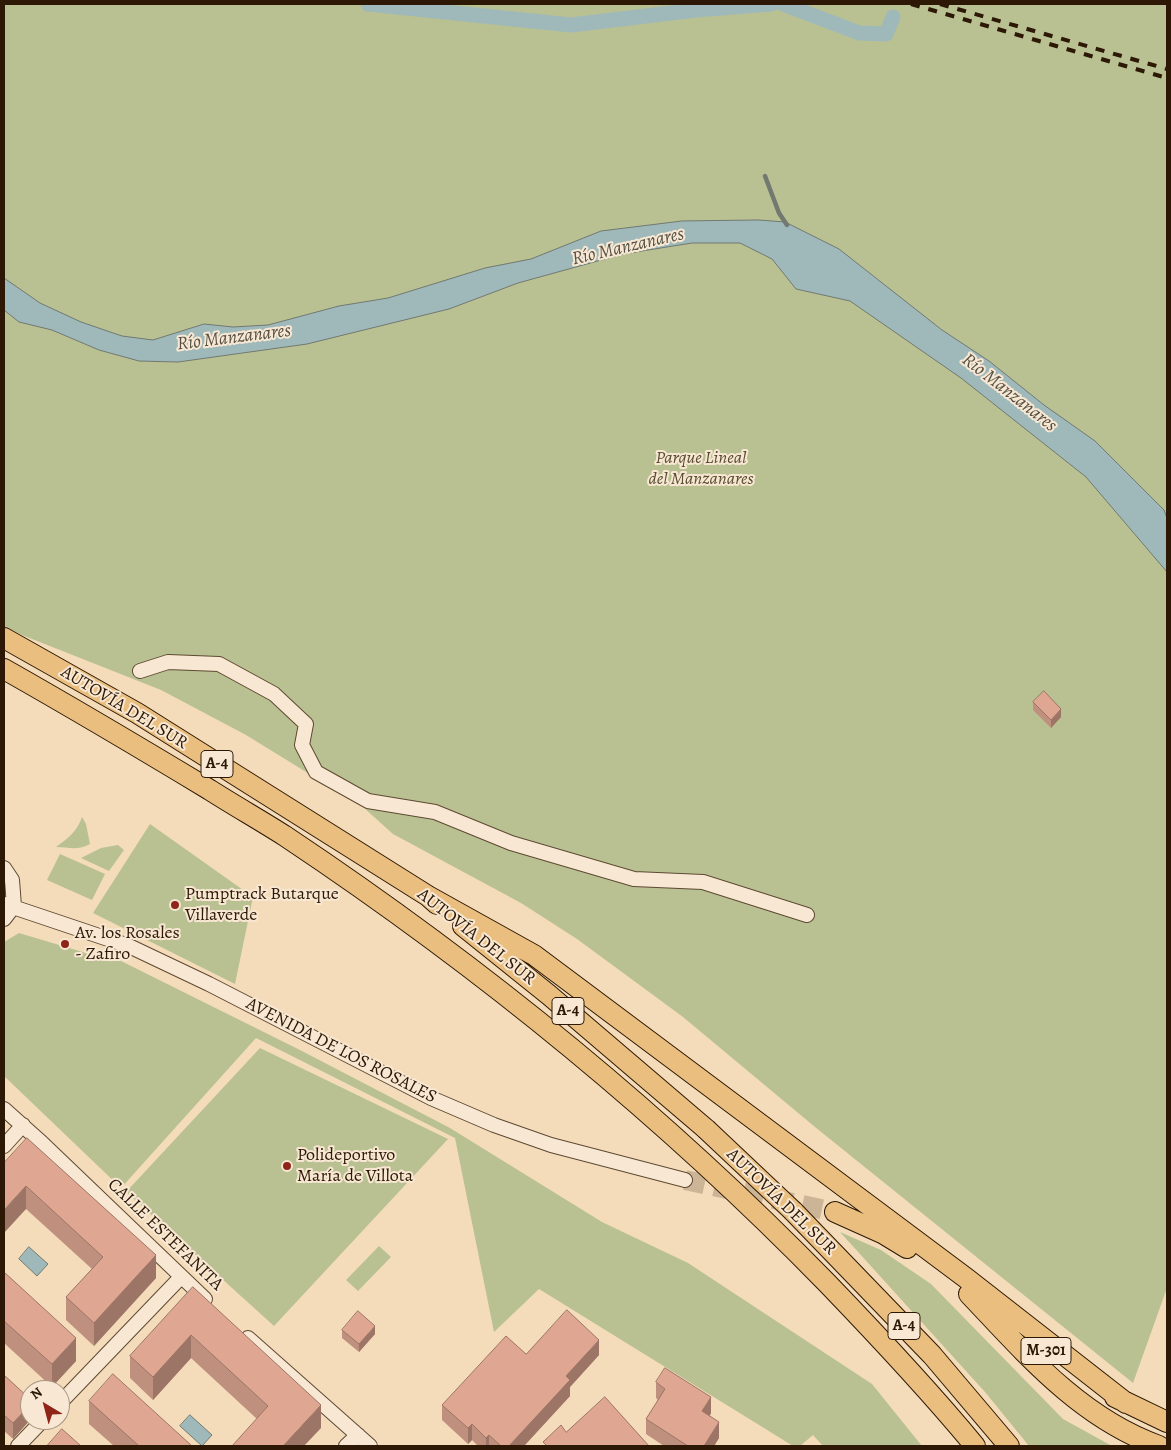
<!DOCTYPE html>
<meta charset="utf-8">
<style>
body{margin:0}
#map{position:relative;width:1171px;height:1450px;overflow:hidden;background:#f4dcbb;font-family:Alegreya,serif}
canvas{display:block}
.frame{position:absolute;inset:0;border:5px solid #2c1804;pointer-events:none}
.north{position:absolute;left:20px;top:1380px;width:50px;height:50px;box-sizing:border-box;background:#f8e8d3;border:1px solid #a69580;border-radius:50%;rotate:323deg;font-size:14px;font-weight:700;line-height:20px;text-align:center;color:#2c1804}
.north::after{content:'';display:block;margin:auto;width:18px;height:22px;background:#8f2418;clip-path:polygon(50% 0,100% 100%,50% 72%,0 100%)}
</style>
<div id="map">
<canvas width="1171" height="1450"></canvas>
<div class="frame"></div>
<div class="north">N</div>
</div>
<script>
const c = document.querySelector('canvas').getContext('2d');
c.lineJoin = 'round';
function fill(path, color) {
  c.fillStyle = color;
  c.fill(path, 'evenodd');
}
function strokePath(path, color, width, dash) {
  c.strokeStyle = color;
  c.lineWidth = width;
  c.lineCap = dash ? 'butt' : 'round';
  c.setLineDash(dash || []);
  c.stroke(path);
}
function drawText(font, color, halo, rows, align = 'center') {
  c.font = font + ' Alegreya,serif';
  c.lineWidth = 4;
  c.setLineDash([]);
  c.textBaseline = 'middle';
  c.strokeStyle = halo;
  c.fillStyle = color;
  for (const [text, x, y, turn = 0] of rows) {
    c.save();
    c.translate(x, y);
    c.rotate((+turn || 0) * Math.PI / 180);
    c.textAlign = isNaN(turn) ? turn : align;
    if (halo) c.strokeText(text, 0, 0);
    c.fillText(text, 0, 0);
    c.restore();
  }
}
const green = new Path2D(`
 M 4,4 L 1167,4 L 1167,1288 L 1133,1383 L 815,1127 L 683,1017 L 577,939 L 521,903 L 393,834 L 363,807 L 246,735 L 161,690 L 22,635 L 4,626 Z
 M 82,817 L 86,824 L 90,844 C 78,851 68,847 56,847 C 68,838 77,832 82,817 Z
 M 150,824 L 253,897 L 235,984 L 93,913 Z
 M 118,845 L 124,850 L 109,871 L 81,858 L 101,848 Z
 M 60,854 L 105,874 L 92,900 L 47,880 Z
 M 19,933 L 86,953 L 115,958 L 300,1050 L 450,1128 L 602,1222 L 688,1263 L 872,1384 L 922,1446 L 823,1446 L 813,1435 L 800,1446 L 793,1446 L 539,1289 L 494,1332 L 455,1138 L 256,1038 L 121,1188 L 4,1076 L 4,942 Z
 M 260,1048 L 448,1139 L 274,1326 L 126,1192 Z
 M 840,1232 L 881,1250 L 931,1284 L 1063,1419 L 1112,1446 L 1029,1446 L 985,1392 Z
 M 379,1246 L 391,1257 L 358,1291 L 346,1280 Z`);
const water = new Path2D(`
 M 759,220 L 785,222 L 839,249 L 942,330 L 989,361 L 1044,405 L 1095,441 L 1164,510 L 1167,518 L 1167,572 L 1086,477 L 961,378 L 850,301 L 796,289 L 772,259 L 740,243 L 692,243 L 623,254 L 518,283 L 449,309 L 307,344 L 178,362 L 139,361 L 99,350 L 52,330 L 19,322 L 4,310 L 4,278 L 40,303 L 81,322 L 122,336 L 153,340 L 204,324 L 233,327 L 268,325 L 339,306 L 388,298 L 485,268 L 531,259 L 601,231 L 682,221 Z
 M 29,1247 L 48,1264 L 37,1276 L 19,1259 Z
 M 190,1415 L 212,1435 L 202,1446 L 180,1426 Z`);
const stream = new Path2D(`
 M 765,176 L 779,213 L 787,225`);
const canal = new Path2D(`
 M 368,4 L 571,25 L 696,10 L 772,4
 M 783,4 L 859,33 L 886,34 L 893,17`);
const highwayTunnel = new Path2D(`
 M 685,1180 L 835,1212`);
const minor = new Path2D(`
 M 140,671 L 168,662 L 219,664 L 274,694 L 306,724 L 302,745 L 316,772 L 368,801 L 435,812 L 511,843 L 634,879 L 703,882 L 807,915
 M 4,868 L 12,880 L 14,906 L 4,919
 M 4,904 L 129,946 L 209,984 L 431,1098 L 494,1125 L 551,1145 L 685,1180
 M 4,1109 L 42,1143 L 205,1299
 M 4,1146 L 23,1125
 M 248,1338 L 370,1446
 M 60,1403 L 181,1277
 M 18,1446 L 43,1420
 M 346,1446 L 358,1435`);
const highway = new Path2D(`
 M 4,638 L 137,713 L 428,896 L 437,904
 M 4,669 C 73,708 142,749 210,790 C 235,806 260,820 285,836 C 480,966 663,1115 827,1283 C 878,1336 928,1389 975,1446
 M 428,896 L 534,955 L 966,1278 L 1126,1403
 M 463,926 L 549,995 L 706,1129
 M 793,1211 L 932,1355 L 1009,1446
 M 835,1212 L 884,1234 L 907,1248
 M 969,1294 C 1025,1353 1080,1418 1159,1446
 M 1115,1397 L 1167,1422`);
const rail = new Path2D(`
 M 911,4 L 1167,78
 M 940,4 L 1167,69`);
const highwayBridge = new Path2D(`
 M 706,1129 L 793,1211`);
const wall = new Path2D(`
 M 1033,702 L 1061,717 L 1051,728 L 1033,710 Z
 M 4,1163 L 156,1278 L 94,1346 L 66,1320 L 66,1297 L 92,1269 L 26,1209 Z
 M 4,1272 L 76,1361 L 52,1387 L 4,1343 Z
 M 193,1287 L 321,1428 L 257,1419 L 191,1358 L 153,1400 L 130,1378 L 130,1356 Z
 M 342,1330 L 375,1334 L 359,1352 L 342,1338 Z
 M 526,1354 L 599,1355 L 570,1387 L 570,1396 L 524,1446 L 478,1446 L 472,1440 L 468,1444 L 442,1420 L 442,1405 Z
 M 4,1375 L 30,1399 L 30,1420 L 13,1439 L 4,1431 Z
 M 656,1382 L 711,1413 L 710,1416 L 719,1438 L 714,1446 L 664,1446 L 646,1434 L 646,1419 L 658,1400 L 656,1398 Z
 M 89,1401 L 192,1446 L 114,1446 L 89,1424 Z`);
const shadedWall = new Path2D(`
 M 1061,709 L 1061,717 L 1051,728 L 1051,720 Z
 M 26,1186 L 26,1209 L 4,1233 L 4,1210 Z
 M 156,1255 L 156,1278 L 94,1346 L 94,1323 Z
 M 375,1326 L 375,1334 L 359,1352 L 359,1344 Z
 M 191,1335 L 191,1358 L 153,1400 L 153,1377 Z
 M 76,1338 L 76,1361 L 52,1387 L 52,1364 Z
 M 599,1340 L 599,1355 L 570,1387 L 570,1396 L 524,1446 L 509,1446 L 566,1376 Z
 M 711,1397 L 711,1413 L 702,1427 L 702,1411 Z
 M 30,1405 L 30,1420 L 13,1439 L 13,1423 Z
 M 321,1405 L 321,1428 L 304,1446 L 283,1446 Z
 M 719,1422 L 719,1438 L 714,1446 L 704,1446 Z
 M 472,1424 L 472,1440 L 468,1444 L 468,1428 Z
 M 489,1435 L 489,1446 L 486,1446 L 486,1438 Z`);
const building = new Path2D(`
 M 1044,691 L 1061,709 L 1051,720 L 1033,702 Z
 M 27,1138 L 156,1255 L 94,1323 L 66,1297 L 103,1257 L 26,1186 L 4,1210 L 4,1163 Z
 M 4,1272 L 76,1338 L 52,1364 L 4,1321 Z
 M 193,1287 L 321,1405 L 283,1446 L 232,1446 L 268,1406 L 191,1335 L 153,1377 L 130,1356 Z
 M 567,1310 L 599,1340 L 566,1376 L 570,1380 L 509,1446 L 501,1446 L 489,1435 L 486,1438 L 472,1424 L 468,1428 L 442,1405 L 506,1336 L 526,1354 Z
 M 358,1311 L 375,1326 L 359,1344 L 342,1330 Z
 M 665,1368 L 711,1397 L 702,1411 L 719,1422 L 704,1446 L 688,1446 L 646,1419 L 665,1389 L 656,1382 Z
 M 113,1374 L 192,1446 L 139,1446 L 89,1401 Z
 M 4,1375 L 30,1399 L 30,1405 L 13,1423 L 4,1415 Z
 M 605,1397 L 649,1446 L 547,1446 L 543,1442 L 561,1425 L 566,1432 Z
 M 62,1429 L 81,1446 L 47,1446 Z`);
const markers = [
 [175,905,5,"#8f2418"],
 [65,944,5,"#8f2418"],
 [287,1166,5,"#8f2418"]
];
const shields = [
 [217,764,32],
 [568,1011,32],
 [904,1326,32],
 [1046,1351,50]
];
const shieldNames = [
 ["A-4",217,764],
 ["A-4",568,1011],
 ["A-4",904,1326],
 ["M-301",1046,1351]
];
const parkNames = [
 ["Parque Lineal",701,459],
 ["del Manzanares",701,480]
];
const streetNames = [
 ["AUTOVÍA DEL SUR",124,708,31],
 ["AUTOVÍA DEL SUR",476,937,38],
 ["AVENIDA DE LOS ROSALES",341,1051,27],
 ["AUTOVÍA DEL SUR",781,1202,44],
 ["CALLE ESTEFANITA",165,1235,44]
];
const poiNames = [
 ["Pumptrack Butarque",185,895],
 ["Villaverde",185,916],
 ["Av. los Rosales",75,934],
 ["- Zafiro",75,955],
 ["Polideportivo",297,1156],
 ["María de Villota",297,1177]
];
const waterNames = [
 ["Río Manzanares",628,247,-13],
 ["Río Manzanares",234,338,-7],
 ["Río Manzanares",1009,393,38]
];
fill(green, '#b9c192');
fill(water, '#9fb9ba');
strokePath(water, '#717971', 1);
strokePath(stream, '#717971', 4.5);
strokePath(canal, '#9fb9ba', 15);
strokePath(highwayTunnel, '#ccb596', 20, [20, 10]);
strokePath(minor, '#5e4932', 16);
strokePath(highway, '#2c1804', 22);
strokePath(minor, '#f8e8d3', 14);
strokePath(highway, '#eabe7e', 20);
strokePath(rail, '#2c1804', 4, [9, 9]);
strokePath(highwayBridge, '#2c1804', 22, []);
strokePath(highwayBridge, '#eabe7e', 20);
fill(wall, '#c0907e');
fill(shadedWall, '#9c7566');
fill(building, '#dfa792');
strokePath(building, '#9c7566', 1);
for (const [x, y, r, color] of markers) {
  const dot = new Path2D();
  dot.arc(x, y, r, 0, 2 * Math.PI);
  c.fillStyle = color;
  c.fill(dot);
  strokePath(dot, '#f8e8d3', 2);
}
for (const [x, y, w] of shields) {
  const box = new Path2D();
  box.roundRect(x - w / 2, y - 13.5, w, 27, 4);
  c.fillStyle = '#f8e8d3';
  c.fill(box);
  strokePath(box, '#2c1804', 1);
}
drawText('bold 16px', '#2c1804', null, shieldNames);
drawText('italic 18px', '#564b2f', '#f8e8d3', parkNames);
drawText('18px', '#2c1804', '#f8e8d3', streetNames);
drawText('18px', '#2c1804', '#f8e8d3', poiNames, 'left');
drawText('italic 19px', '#545044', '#f8e8d3', waterNames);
</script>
